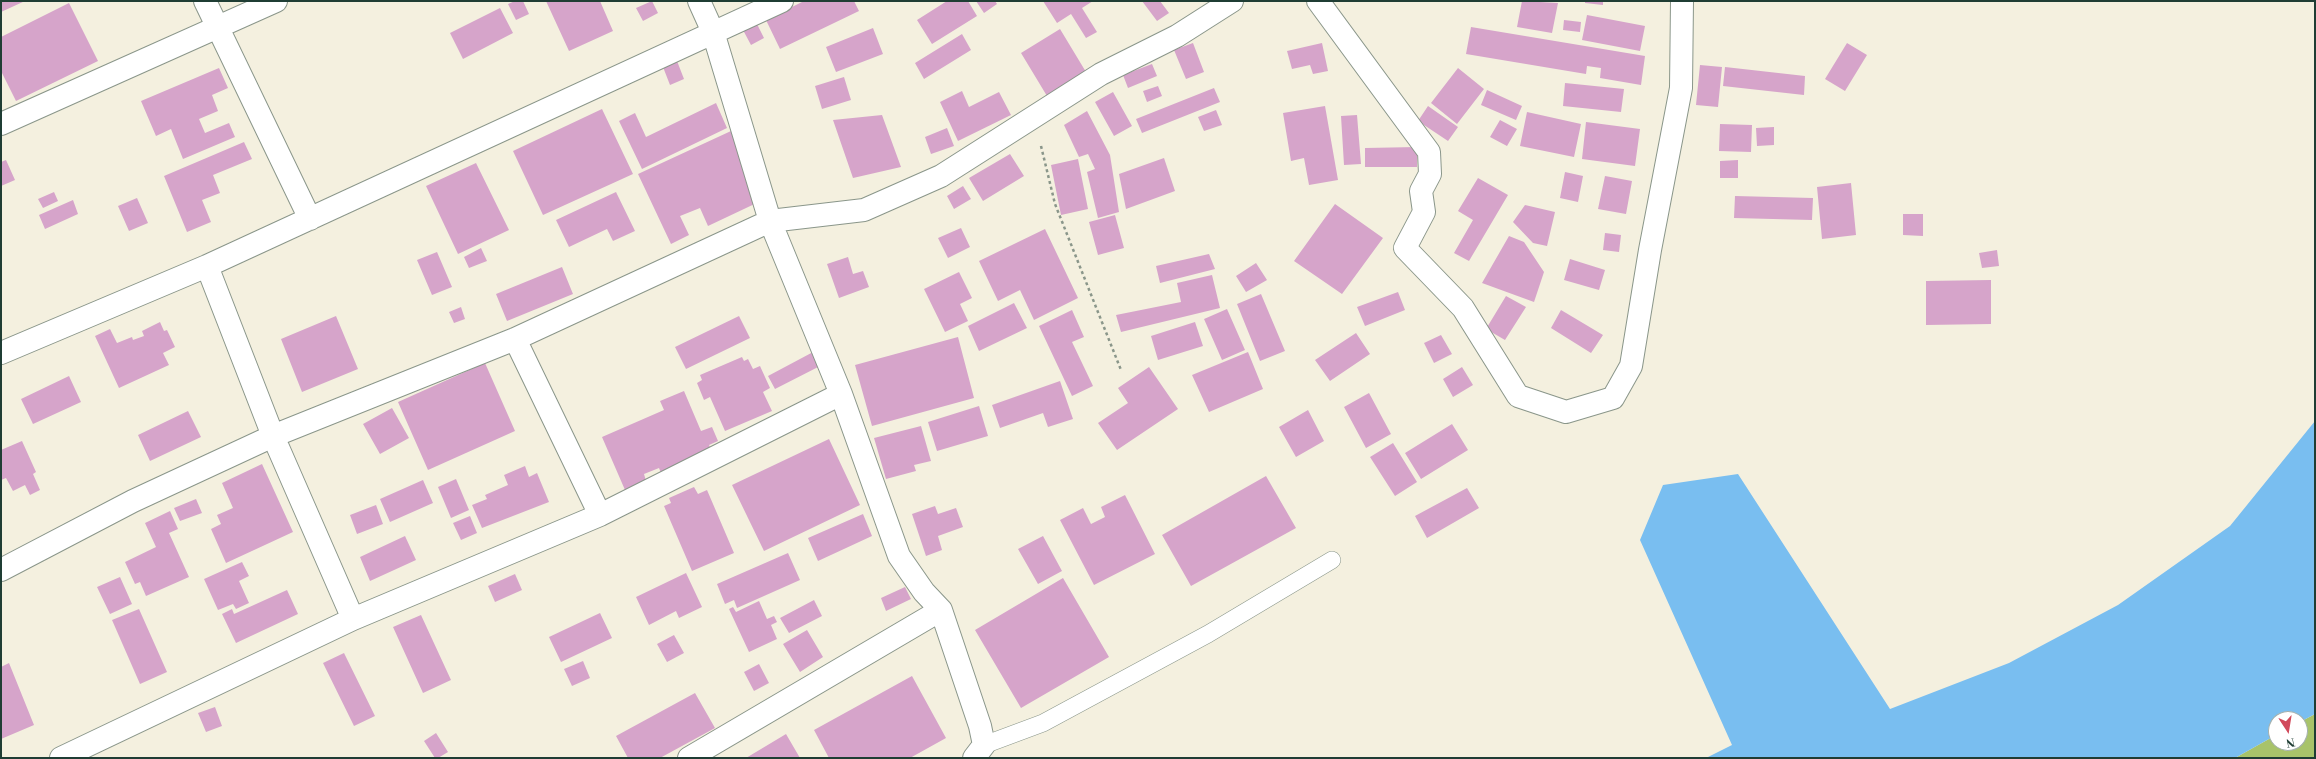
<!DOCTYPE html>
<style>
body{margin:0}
#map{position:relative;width:2316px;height:759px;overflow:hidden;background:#f4f0df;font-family:"Libre Bodoni",serif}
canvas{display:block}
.frame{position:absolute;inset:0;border:2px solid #1f3d34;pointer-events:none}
.north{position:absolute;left:2268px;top:711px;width:40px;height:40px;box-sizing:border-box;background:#fff;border:1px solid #a5b1ae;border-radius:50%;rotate:168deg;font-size:11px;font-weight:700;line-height:16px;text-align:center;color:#1f3d34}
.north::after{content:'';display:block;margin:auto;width:14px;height:18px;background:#d1495b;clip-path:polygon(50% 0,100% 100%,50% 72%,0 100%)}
</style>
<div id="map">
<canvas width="2316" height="759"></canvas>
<div class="frame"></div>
<div class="north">N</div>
</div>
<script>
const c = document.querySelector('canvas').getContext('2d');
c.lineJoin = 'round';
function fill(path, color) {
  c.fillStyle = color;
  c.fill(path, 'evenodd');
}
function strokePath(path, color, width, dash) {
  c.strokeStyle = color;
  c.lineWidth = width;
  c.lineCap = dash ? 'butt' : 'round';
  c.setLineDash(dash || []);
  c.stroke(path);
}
const green = new Path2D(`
 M 2315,714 L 2315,758 L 2235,758 L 2276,735 L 2276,743 L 2300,743 L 2300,722 Z`);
const water = new Path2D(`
 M 2315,421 L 2315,714 L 2300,722 L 2300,719 L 2276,719 L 2276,735 L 2235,758 L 1706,758 L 1732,745 L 1640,540 L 1663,485 L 1738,474 L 1890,709 L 2009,663 L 2118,605 L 2230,526 Z`);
const building = new Path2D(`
 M 1,1 L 25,1 L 1,12 Z
 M 515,1 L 523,1 L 529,14 L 516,20 L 508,4 Z
 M 546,1 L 600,1 L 613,31 L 569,51 Z
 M 652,1 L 658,13 L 643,21 L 636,8 Z
 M 804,1 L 854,1 L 859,11 L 780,49 L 766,20 Z
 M 947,1 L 968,1 L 977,16 L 932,44 L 917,20 Z
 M 976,1 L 995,1 L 997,4 L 984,13 Z
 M 1043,1 L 1093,1 L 1082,8 L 1097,32 L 1086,38 L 1071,14 L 1057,23 Z
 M 1142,1 L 1160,1 L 1169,13 L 1157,21 Z
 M 1522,1 L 1558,3 L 1552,33 L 1517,27 Z
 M 1585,1 L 1603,1 L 1603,5 L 1585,3 Z
 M 69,3 L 98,61 L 16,101 L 1,71 L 1,37 Z
 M 500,8 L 513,33 L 463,59 L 450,33 Z
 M 1587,15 L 1645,26 L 1640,51 L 1582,40 Z
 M 1564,20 L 1581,22 L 1580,32 L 1563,30 Z
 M 757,24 L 764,38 L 751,45 L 743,30 Z
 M 1471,27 L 1645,56 L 1641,85 L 1600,78 L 1601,68 L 1587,66 L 1586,74 L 1466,54 Z
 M 873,28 L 883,54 L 836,72 L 826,47 Z
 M 1060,29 L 1086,72 L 1047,96 L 1021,53 Z
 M 962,34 L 971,50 L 924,79 L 915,63 Z
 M 1193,43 L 1204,72 L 1186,79 L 1174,50 Z
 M 1322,43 L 1328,71 L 1313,74 L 1310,65 L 1292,69 L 1287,51 Z
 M 1847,43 L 1867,55 L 1845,91 L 1825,79 Z
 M 677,61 L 684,79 L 670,85 L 663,67 Z
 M 1152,64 L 1157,76 L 1128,88 L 1123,75 Z
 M 1700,65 L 1722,67 L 1718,107 L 1696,105 Z
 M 1725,67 L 1805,76 L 1804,95 L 1723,86 Z
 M 219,68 L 228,88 L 212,95 L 218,111 L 199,119 L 205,133 L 229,123 L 235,137 L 183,159 L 171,129 L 156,136 L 141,101 Z
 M 1458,68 L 1484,89 L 1457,124 L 1431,103 Z
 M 844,77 L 851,100 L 822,109 L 815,86 Z
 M 1565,83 L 1624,89 L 1621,112 L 1563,106 Z
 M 1158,86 L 1162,96 L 1147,102 L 1143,91 Z
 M 1214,88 L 1220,102 L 1142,133 L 1136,119 Z
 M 1487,90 L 1522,106 L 1516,120 L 1481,105 Z
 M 962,91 L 969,107 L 999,92 L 1011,115 L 958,141 L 940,102 Z
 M 1113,92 L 1132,126 L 1114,136 L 1095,102 Z
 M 716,103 L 727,128 L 642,169 L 619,121 L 635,113 L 646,137 Z
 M 1325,106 L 1338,180 L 1309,185 L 1304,158 L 1291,161 L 1283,113 Z
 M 1428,106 L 1458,127 L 1448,141 L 1418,121 Z
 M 602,109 L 633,174 L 543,215 L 513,151 Z
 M 1216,110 L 1222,125 L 1204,131 L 1198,117 Z
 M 1087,111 L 1110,155 L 1119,212 L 1098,218 L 1087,172 L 1095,169 L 1088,154 L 1079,157 L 1064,125 Z
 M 1527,112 L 1581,124 L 1574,157 L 1520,146 Z
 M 882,115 L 901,167 L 853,178 L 833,120 Z
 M 1357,115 L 1361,164 L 1344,165 L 1341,116 Z
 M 1500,120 L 1517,129 L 1507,146 L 1490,137 Z
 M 1586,122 L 1640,129 L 1635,166 L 1582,159 Z
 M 1720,124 L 1752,125 L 1751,152 L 1719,151 Z
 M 1774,127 L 1774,145 L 1757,146 L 1756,128 Z
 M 947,128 L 954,146 L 931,154 L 925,137 Z
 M 731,131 L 763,200 L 708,226 L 700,208 L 680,216 L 689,235 L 671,244 L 638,174 Z
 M 244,142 L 252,159 L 213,175 L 220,193 L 202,200 L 211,222 L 187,232 L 164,176 Z
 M 1417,147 L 1417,167 L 1365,167 L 1365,148 Z
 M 1010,154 L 1024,176 L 983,201 L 969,178 Z
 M 1164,158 L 1175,191 L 1126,209 L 1119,174 Z
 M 1078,159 L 1088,209 L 1061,215 L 1051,165 Z
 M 6,160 L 15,180 L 1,186 L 1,162 Z
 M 1738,160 L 1738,178 L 1720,178 L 1720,161 Z
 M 476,163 L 509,230 L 458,254 L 426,186 Z
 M 1565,172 L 1583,176 L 1578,202 L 1560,198 Z
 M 1605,176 L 1632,181 L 1626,214 L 1598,209 Z
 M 1478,178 L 1508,195 L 1469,261 L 1454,253 L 1473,220 L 1458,211 Z
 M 1851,183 L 1856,235 L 1822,239 L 1817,187 Z
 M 963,186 L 971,199 L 954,209 L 947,196 Z
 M 54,192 L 58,201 L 43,208 L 38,199 Z
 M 616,192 L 635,231 L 613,241 L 607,229 L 569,247 L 556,220 Z
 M 1735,196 L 1813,198 L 1812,220 L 1734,218 Z
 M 137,198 L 148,223 L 129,231 L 118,206 Z
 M 73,200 L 78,214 L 45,229 L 39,215 Z
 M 1335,204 L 1383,238 L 1342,294 L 1294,261 Z
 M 1525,205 L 1555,212 L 1547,246 L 1533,243 L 1513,222 Z
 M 1903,214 L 1923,214 L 1923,236 L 1903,235 Z
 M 1115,215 L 1124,248 L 1098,255 L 1089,222 Z
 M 961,228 L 970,247 L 948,258 L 938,238 Z
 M 1045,229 L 1078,298 L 1034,320 L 1020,290 L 998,301 L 979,261 Z
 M 1605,233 L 1621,235 L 1619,252 L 1603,250 Z
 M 1509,236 L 1524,242 L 1544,272 L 1534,302 L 1482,283 Z
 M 481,248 L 487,261 L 469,268 L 464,257 Z
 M 1997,250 L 1999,266 L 1982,268 L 1979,253 Z
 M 437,252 L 452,287 L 432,295 L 417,260 Z
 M 1209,254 L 1215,269 L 1160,283 L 1156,266 Z
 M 848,257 L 853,274 L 863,271 L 869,287 L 839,298 L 827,264 Z
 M 1570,259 L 1605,270 L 1599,290 L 1564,280 Z
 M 1256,263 L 1267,280 L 1246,292 L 1236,276 Z
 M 562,267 L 573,294 L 507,321 L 496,294 Z
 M 959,272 L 972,298 L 960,304 L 968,321 L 945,332 L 924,289 Z
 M 1212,275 L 1220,308 L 1121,332 L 1116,315 L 1181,302 L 1177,283 Z
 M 1991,280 L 1991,324 L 1926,325 L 1926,281 Z
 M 1398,292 L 1405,310 L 1365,326 L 1357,307 Z
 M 1261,294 L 1285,351 L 1260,361 L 1237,304 Z
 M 1506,296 L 1526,307 L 1505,340 L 1486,329 Z
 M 1014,303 L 1027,328 L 979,351 L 968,326 Z
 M 461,307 L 465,319 L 454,323 L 449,312 Z
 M 1227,309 L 1245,350 L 1222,360 L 1204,319 Z
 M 1072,310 L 1084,337 L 1072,342 L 1093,386 L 1072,396 L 1039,326 Z
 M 1561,310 L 1603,335 L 1591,353 L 1551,328 Z
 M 336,316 L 358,369 L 302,392 L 281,339 Z
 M 739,316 L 750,338 L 686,369 L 675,347 Z
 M 160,322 L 164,331 L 167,330 L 175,347 L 163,353 L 169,365 L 119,388 L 95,336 L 110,329 L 117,343 L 132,337 L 133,340 L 144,336 L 142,331 Z
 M 1195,322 L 1203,346 L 1158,360 L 1151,336 Z
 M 1356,333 L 1370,354 L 1330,381 L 1315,360 Z
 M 1441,335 L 1452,354 L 1434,363 L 1424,343 Z
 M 958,337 L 974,398 L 872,426 L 855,365 Z
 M 815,351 L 822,365 L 775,389 L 768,376 Z
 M 1248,352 L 1263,389 L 1209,412 L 1192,375 Z
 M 742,357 L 744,361 L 748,359 L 753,369 L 760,366 L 770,388 L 763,392 L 772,411 L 725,431 L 710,397 L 704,400 L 697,383 L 702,380 L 700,375 Z
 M 485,363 L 515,431 L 428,470 L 398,402 Z
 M 1149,367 L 1178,409 L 1117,450 L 1098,423 L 1128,403 L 1118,388 Z
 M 1462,367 L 1473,385 L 1453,397 L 1443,379 Z
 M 69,376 L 81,402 L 33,424 L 21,399 Z
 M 1060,381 L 1073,419 L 1048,427 L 1043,413 L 1000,428 L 992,405 Z
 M 684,391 L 701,431 L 712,427 L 718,441 L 709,445 L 712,452 L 661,473 L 659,468 L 644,474 L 646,481 L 625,490 L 602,437 L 664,410 L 660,401 Z
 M 1369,393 L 1391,434 L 1366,448 L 1344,407 Z
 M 979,406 L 988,436 L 937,451 L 928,422 Z
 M 392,408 L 409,438 L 380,454 L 363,424 Z
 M 1308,410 L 1324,441 L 1296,457 L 1279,427 Z
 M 188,411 L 201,437 L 150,461 L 138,435 Z
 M 1452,424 L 1468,450 L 1421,479 L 1405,453 Z
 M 921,426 L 931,461 L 914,465 L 916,471 L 886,479 L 874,438 Z
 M 829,439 L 860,505 L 764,551 L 732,485 Z
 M 22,441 L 36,472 L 33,474 L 40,490 L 30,495 L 25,485 L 13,491 L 6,478 L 1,480 L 1,450 Z
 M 1393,443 L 1417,482 L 1395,496 L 1370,457 Z
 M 262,464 L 293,532 L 226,563 L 211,529 L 221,524 L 217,515 L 233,508 L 222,483 Z
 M 525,466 L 529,477 L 537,473 L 549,502 L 482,528 L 472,505 L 487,499 L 485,495 L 508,485 L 504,475 Z
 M 1266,476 L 1296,528 L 1191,586 L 1162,535 Z
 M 456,479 L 469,510 L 451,518 L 438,487 Z
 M 423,480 L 433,503 L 390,522 L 380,499 Z
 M 694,487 L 698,494 L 707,490 L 734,553 L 692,571 L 664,506 L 671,503 L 669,498 Z
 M 1467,488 L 1479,508 L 1427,538 L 1415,516 Z
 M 1125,495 L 1155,554 L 1094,585 L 1060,520 L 1083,508 L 1091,524 L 1105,517 L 1101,507 Z
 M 196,499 L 202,513 L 180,521 L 174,508 Z
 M 376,505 L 383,524 L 357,534 L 350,515 Z
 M 935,506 L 938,514 L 956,508 L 963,527 L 938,536 L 942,550 L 926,556 L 912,514 Z
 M 170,511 L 178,529 L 169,533 L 189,577 L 146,596 L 140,582 L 135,584 L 125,562 L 156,547 L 145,523 Z
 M 863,514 L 872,536 L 818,561 L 808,538 Z
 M 470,516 L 477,533 L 461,540 L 453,523 Z
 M 405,536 L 416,560 L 370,581 L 360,557 Z
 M 1043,536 L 1062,571 L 1038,584 L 1018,549 Z
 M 788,553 L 800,580 L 737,608 L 734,600 L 725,604 L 717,584 Z
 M 242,562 L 249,576 L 239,581 L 249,603 L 236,609 L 233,604 L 218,610 L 204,579 Z
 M 686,573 L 702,607 L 679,618 L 676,611 L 649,625 L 636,597 Z
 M 515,574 L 522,590 L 495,602 L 488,586 Z
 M 120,577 L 132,604 L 110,614 L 97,587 Z
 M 1063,578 L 1109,657 L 1021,708 L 975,630 Z
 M 905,587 L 911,599 L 886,611 L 881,598 Z
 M 287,590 L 298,614 L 236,643 L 222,614 L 232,609 L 234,614 Z
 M 814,600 L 822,616 L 789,633 L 780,618 Z
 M 759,601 L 767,619 L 774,616 L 777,622 L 771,625 L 777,639 L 749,652 L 729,609 L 733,607 L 736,612 Z
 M 139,609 L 167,672 L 140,684 L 112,620 Z
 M 600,613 L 612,638 L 561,662 L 549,637 Z
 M 421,615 L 451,680 L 423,693 L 393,627 Z
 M 807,630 L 823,657 L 800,672 L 783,644 Z
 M 674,635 L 684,653 L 667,662 L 657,644 Z
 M 344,653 L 375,716 L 354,726 L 323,663 Z
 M 583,661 L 590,678 L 572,686 L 564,669 Z
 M 9,663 L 34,725 L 1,739 L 1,667 Z
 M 759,664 L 769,683 L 754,691 L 744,672 Z
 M 912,676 L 946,738 L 910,758 L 829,758 L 814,730 Z
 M 695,693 L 715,728 L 660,758 L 628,758 L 616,736 Z
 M 215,707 L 222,726 L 206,732 L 198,713 Z
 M 436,733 L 448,752 L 438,758 L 435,758 L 424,741 Z
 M 786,734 L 800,758 L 746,758 Z`);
const path = new Path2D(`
 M 1041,146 L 1055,204 L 1121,370`);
const service = new Path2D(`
 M 984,745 L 1043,723 L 1208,634 L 1332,560`);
const minor = new Path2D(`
 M 205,1 L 310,219
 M 1318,1 L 1429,152 L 1430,174 L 1421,191 L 1424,212 L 1405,248 L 1463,308 L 1518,396 L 1566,412 L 1613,398 L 1631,366 L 1650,250 L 1681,88 L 1682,1
 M 1,124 L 276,1
 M 207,266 L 273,436 L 353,619
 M 515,339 L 600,515
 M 1,353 L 207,266 L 782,1
 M 1,570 L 133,501 L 273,436 L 515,339 L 770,221 L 864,210 L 941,176 L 1101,74 L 1177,36 L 1232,1
 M 941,610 L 980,726 L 984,745 L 974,758
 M 61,758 L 353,619 L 600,515 L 841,394
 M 689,758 L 941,610 L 924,592 L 899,556 L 841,394 L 770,221 L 713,32 L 699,1`);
fill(green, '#a8c36a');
fill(water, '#79bef0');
fill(building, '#d6a4ca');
strokePath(service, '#8a968a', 18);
strokePath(minor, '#8a968a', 24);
strokePath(path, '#8a968a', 2.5, [3, 3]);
strokePath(service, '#fff', 17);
strokePath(minor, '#fff', 22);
</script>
